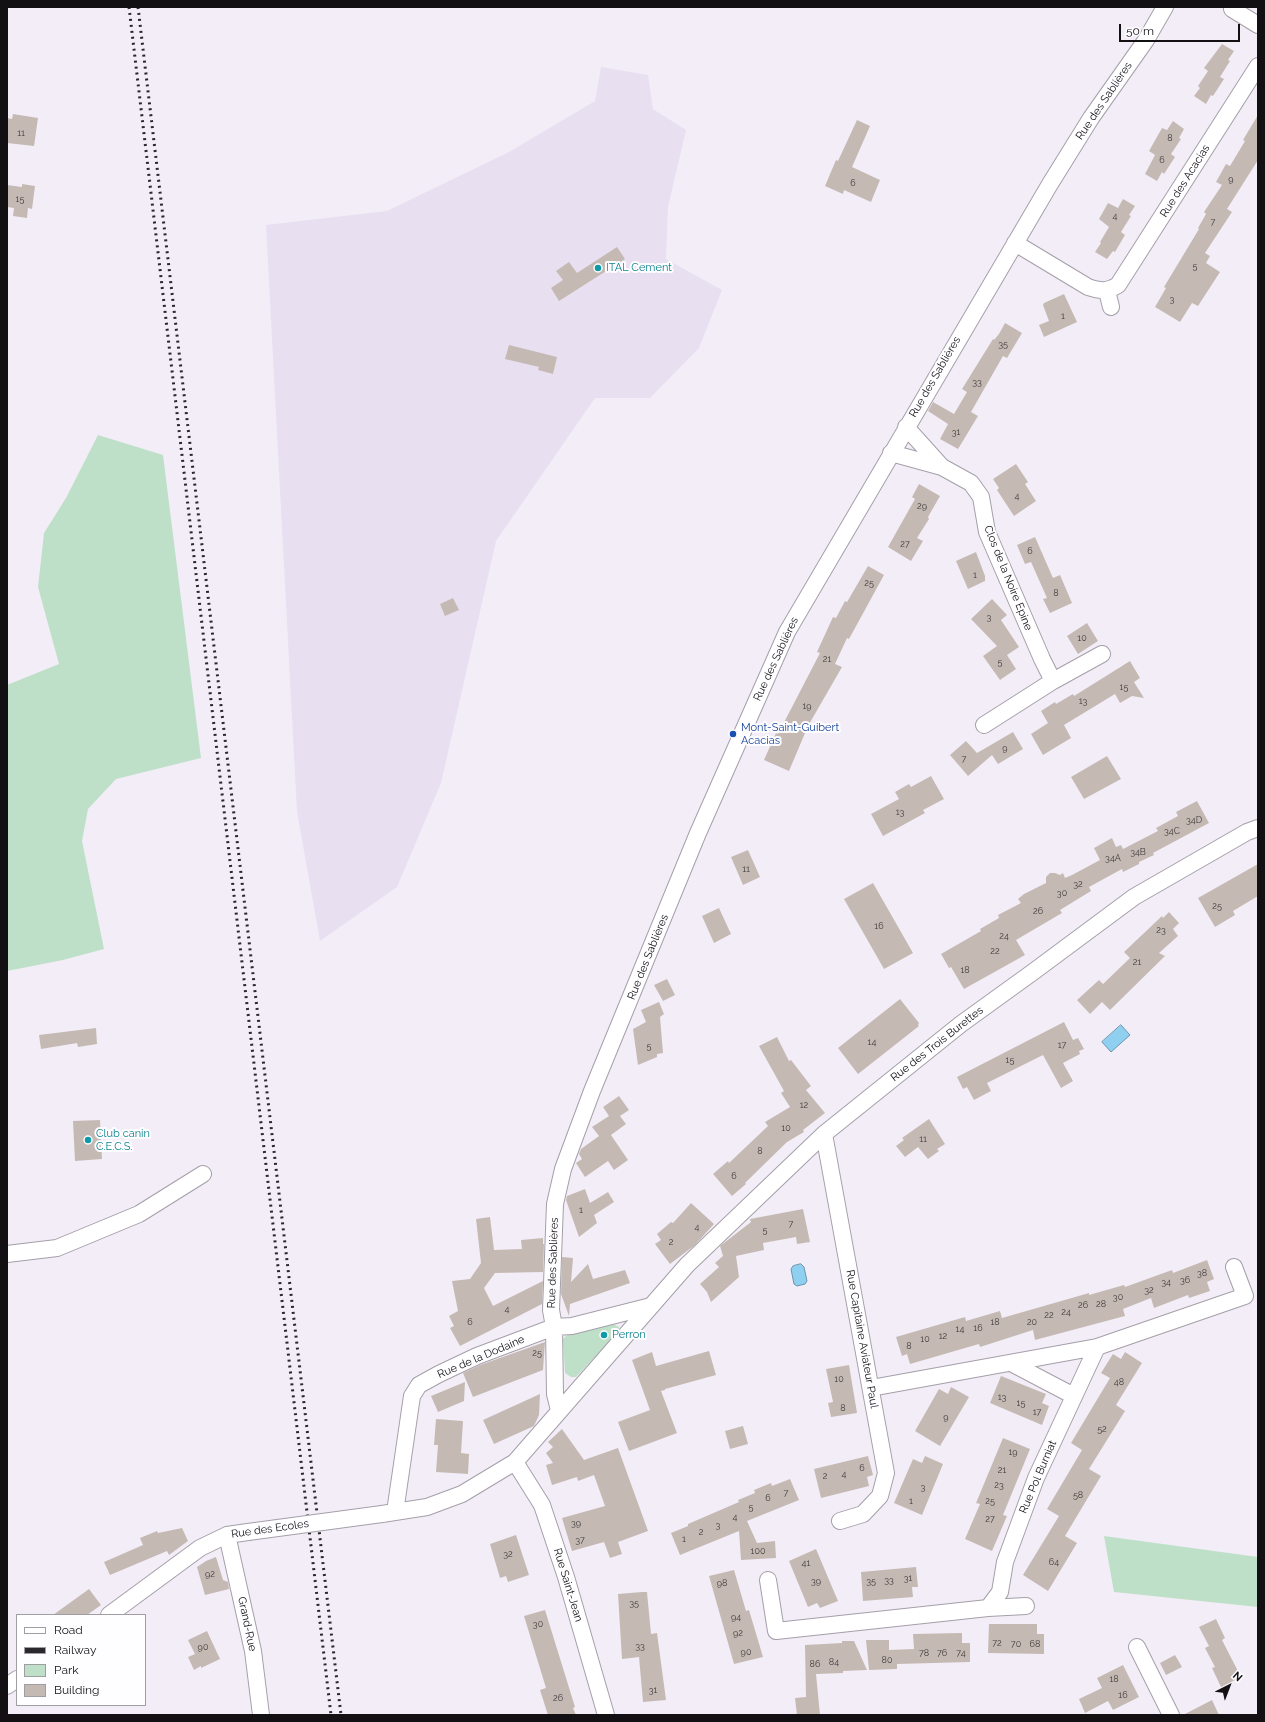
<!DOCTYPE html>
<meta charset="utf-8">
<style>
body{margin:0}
#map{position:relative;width:1265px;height:1722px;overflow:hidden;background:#f3edf8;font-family:Raleway,sans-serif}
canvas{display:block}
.frame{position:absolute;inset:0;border:8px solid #121013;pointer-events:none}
.legend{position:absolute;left:16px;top:1614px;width:130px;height:92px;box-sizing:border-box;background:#fefdff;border:1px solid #a09ea1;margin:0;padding:5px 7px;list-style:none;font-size:12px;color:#121013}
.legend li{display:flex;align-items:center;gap:8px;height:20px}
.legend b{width:20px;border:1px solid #a09ea1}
.north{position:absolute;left:1209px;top:1666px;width:40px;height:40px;-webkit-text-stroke:3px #fefdff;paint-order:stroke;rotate:42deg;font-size:11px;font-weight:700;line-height:16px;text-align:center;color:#121013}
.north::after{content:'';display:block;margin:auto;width:14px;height:18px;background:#121013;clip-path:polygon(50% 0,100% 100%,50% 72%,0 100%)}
.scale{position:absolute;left:1119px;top:24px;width:121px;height:18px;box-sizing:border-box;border:2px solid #121013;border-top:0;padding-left:5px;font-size:12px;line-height:14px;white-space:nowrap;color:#121013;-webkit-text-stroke:3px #fefdff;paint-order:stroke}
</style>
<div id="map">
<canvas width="1265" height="1722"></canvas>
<div class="frame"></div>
<ul class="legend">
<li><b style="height:5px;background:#fff"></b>Road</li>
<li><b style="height:5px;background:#2a282c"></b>Railway</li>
<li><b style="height:11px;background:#bfe0c8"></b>Park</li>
<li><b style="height:11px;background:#c5bab3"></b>Building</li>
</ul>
<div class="north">N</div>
<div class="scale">50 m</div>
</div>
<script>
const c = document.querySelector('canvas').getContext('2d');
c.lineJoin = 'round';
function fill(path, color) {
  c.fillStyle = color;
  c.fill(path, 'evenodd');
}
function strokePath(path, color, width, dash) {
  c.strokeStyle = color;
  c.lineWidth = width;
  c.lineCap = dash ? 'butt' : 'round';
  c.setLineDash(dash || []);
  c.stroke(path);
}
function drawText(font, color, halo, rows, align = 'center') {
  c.font = font + ' Raleway,sans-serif';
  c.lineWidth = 4;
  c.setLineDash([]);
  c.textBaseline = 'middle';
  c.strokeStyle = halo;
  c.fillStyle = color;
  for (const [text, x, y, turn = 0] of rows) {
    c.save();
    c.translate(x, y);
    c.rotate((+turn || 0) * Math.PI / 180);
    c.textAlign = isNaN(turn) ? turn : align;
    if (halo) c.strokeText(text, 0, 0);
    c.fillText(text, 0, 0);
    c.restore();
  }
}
const built = new Path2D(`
 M 601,67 L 648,75 L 653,109 L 686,130 L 668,207 L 666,259 L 722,290 L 699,348 L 650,398 L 595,398 L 496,541 L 441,783 L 397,887 L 320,941 L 297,812 L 266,225 L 387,211 L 509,152 L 595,101 Z`);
const green = new Path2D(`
 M 98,435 L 163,455 L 201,758 L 116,779 L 88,809 L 82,841 L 104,949 L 63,960 L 7,971 L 7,685 L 59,664 L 38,587 L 44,533 L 66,498 Z
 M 611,1323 L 619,1327 L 619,1331 L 576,1377 L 571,1377 L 565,1373 L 563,1339 L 569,1333 Z
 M 1104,1536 L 1258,1557 L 1258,1607 L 1114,1592 Z`);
const water = new Path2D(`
 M 1121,1025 L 1130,1035 L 1111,1052 L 1102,1042 Z
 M 801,1264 L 804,1267 L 807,1281 L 805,1284 L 797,1286 L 794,1284 L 791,1269 L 793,1266 Z`);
const building = new Path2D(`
 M 1222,44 L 1234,51 L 1228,60 L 1230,61 L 1220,77 L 1224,79 L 1213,96 L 1211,95 L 1206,104 L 1194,96 L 1200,88 L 1198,86 L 1208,71 L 1204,68 Z
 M 13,114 L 38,118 L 34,146 L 7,143 L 7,118 L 12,119 Z
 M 1258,115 L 1258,160 L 1227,209 L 1232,212 L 1205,253 L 1210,256 L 1206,263 L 1220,272 L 1198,306 L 1192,303 L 1180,322 L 1155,307 L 1166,288 L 1164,287 L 1199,229 L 1198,228 L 1206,214 L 1204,212 L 1222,185 L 1216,182 L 1226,164 L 1230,166 L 1245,141 L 1243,140 Z
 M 857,120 L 870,126 L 852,167 L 880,180 L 871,202 L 844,190 L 843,194 L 825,186 L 836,160 L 838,161 Z
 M 1173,121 L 1184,129 L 1179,138 L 1181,139 L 1171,154 L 1175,157 L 1164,174 L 1162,172 L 1157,181 L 1145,174 L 1155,155 L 1149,151 L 1162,128 L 1167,130 Z
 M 22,184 L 35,186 L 32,209 L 28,208 L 27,218 L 13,216 L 14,208 L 7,207 L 7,185 L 22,187 Z
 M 1123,199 L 1135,206 L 1129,215 L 1131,216 L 1121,232 L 1125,235 L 1115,252 L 1113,251 L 1107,259 L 1095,252 L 1101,243 L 1100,242 L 1109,227 L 1099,219 L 1108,203 L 1118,208 Z
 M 617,247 L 625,259 L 559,301 L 551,288 L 563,280 L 556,271 L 569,262 L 577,273 Z
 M 1064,294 L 1077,322 L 1044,337 L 1039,325 L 1049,321 L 1043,305 L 1044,303 Z
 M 1005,323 L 1022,333 L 1007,358 L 1003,356 L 971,412 L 978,416 L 958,449 L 940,439 L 948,424 L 928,411 L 933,402 L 954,414 L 967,392 L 962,389 L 993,339 L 994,340 L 999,334 Z
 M 509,345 L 557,357 L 553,374 L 538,370 L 539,367 L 505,359 Z
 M 1016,464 L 1028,482 L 1025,484 L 1036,501 L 1014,516 L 997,490 L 999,488 L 993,479 Z
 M 919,484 L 940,496 L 928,517 L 929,519 L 917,538 L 923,541 L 911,561 L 888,547 L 915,499 L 912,497 Z
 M 1035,537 L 1053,578 L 1060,575 L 1072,603 L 1050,613 L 1043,599 L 1047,598 L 1031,562 L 1025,564 L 1017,545 Z
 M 976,552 L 985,576 L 985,581 L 968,589 L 956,561 Z
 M 868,566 L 884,575 L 849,639 L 847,638 L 835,664 L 842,667 L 808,726 L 789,771 L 764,760 L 776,733 L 778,734 L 820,653 L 817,652 L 833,617 L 836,618 L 845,601 L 847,602 Z
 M 453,598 L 459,610 L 445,616 L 440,604 Z
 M 992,599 L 1007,615 L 1001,620 L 1019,647 L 1007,655 L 1016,669 L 1000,680 L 983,656 L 997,646 L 971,619 Z
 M 1087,623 L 1098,641 L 1078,654 L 1067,636 Z
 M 1130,661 L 1140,678 L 1134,682 L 1144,698 L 1132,696 L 1120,703 L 1115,694 L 1064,725 L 1071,738 L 1043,755 L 1031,734 L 1048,723 L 1041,711 L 1055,702 L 1056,704 L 1073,694 L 1074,696 Z
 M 1013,732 L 1023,749 L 998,764 L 992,755 L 968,776 L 950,755 L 966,741 L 977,753 Z
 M 1107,756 L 1121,779 L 1084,799 L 1071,777 Z
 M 931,776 L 944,799 L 923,810 L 925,813 L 883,836 L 871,814 L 899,799 L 895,792 L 909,784 L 911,787 Z
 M 1197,801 L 1209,823 L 1153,853 L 1154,855 L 1139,862 L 1139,864 L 1123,872 L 1122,869 L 1089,887 L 1091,891 L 1060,910 L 1062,913 L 1016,940 L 1025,955 L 964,989 L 951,967 L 949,968 L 941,954 L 981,931 L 980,929 L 999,918 L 998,915 L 1021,903 L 1018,899 L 1024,894 L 1046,883 L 1046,877 L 1050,873 L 1055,873 L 1060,875 L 1063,873 L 1065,878 L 1072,875 L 1100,860 L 1094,848 L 1112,838 L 1116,847 L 1121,845 L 1123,849 L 1158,831 L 1156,828 L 1178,816 L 1176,812 Z
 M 748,850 L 760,877 L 743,885 L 731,857 Z
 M 1258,864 L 1258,896 L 1233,911 L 1235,915 L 1215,927 L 1198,898 Z
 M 873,883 L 913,953 L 884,969 L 844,899 Z
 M 719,908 L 731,934 L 714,943 L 702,916 Z
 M 1169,912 L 1179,923 L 1173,929 L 1178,936 L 1159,953 L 1165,956 L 1110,1010 L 1102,1002 L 1090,1014 L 1077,1000 L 1099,980 L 1103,984 L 1130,958 L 1124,952 L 1162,916 L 1163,918 Z
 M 667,979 L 675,995 L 663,1001 L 654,985 Z
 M 900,999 L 919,1023 L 918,1025 L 919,1026 L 858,1074 L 838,1048 Z
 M 659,1002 L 664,1014 L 660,1017 L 663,1053 L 657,1054 L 657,1057 L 638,1065 L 633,1029 L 646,1022 L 641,1010 Z
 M 1064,1022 L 1073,1040 L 1078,1038 L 1084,1049 L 1079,1051 L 1080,1054 L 1063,1063 L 1073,1081 L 1061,1088 L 1043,1055 L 987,1083 L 991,1091 L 974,1100 L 967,1087 L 963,1089 L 957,1077 Z
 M 96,1028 L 97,1044 L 78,1047 L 77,1043 L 41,1049 L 39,1035 Z
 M 777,1037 L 789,1061 L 791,1060 L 811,1086 L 806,1090 L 825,1113 L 803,1130 L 804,1132 L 787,1142 L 745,1183 L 746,1184 L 732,1196 L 713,1174 L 728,1161 L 729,1163 L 768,1126 L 765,1122 L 790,1107 L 781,1093 L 784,1091 L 759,1046 Z
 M 619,1096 L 629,1110 L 620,1116 L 626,1124 L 611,1135 L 628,1160 L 614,1170 L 608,1161 L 585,1177 L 576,1163 L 582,1159 L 579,1154 L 581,1149 L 599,1136 L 592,1127 L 609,1116 L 603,1107 Z
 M 929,1119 L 945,1144 L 937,1149 L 939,1151 L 928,1159 L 918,1147 L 905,1157 L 896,1146 L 904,1140 L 902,1138 Z
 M 100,1120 L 102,1159 L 75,1161 L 73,1121 Z
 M 585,1189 L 590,1203 L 608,1192 L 614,1202 L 594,1215 L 597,1223 L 579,1237 L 566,1200 L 567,1196 Z
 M 691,1203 L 714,1224 L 695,1245 L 670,1264 L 655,1244 L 661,1240 L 657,1234 L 671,1222 L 673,1223 Z
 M 803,1209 L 810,1242 L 797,1244 L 796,1237 L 763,1243 L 764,1250 L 736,1256 L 739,1277 L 711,1302 L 707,1292 L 700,1284 L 719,1267 L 715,1263 L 723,1256 L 720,1246 L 751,1222 L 750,1219 Z
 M 490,1217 L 494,1250 L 522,1249 L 521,1240 L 543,1238 L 543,1244 L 544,1244 L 543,1272 L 495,1273 L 484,1288 L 493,1306 L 543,1281 L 542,1304 L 460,1346 L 450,1328 L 454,1326 L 449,1316 L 458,1311 L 452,1281 L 470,1279 L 481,1263 L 476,1219 Z
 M 562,1257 L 573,1258 L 571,1282 L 588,1264 L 593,1279 L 625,1270 L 630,1283 L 570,1304 L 569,1316 L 561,1294 Z
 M 1207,1260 L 1214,1279 L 1207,1282 L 1210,1291 L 1189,1298 L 1188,1295 L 1154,1308 L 1151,1298 L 1123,1309 L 1125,1316 L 1035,1340 L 1033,1330 L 980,1347 L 979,1344 L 910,1364 L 907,1354 L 902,1356 L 896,1337 L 965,1317 L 966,1321 L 1000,1311 L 1002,1318 L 1089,1293 L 1089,1295 L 1124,1285 L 1125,1287 L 1172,1270 L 1173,1273 Z
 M 545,1342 L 543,1370 L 473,1397 L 463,1373 L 480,1365 Z
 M 709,1351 L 716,1375 L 665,1389 L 665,1390 L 661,1391 L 677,1433 L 629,1451 L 618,1422 L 650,1410 L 632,1360 L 652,1352 L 656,1366 Z
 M 1125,1352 L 1142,1363 L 1116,1405 L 1125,1411 L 1089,1469 L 1101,1476 L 1065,1536 L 1077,1543 L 1048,1591 L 1023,1575 L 1059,1516 L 1047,1509 L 1082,1450 L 1071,1443 L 1110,1378 L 1101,1373 L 1113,1354 L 1121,1359 Z
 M 849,1365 L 857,1413 L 831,1417 L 828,1403 L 833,1402 L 826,1369 Z
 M 1001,1376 L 1046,1394 L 1042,1403 L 1049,1406 L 1042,1425 L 990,1403 Z
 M 465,1382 L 464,1401 L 438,1412 L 431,1396 Z
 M 951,1387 L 969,1397 L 940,1446 L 915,1431 L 939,1389 L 948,1394 Z
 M 540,1394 L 539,1415 L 534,1426 L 494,1444 L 483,1420 Z
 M 436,1419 L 463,1421 L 461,1453 L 469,1454 L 468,1474 L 436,1472 L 438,1445 L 434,1445 Z
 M 743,1426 L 748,1444 L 730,1449 L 725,1431 Z
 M 562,1429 L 584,1460 L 618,1448 L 648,1531 L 618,1542 L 622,1554 L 610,1558 L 604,1542 L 572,1551 L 562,1518 L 605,1506 L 594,1475 L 578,1481 L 577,1477 L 552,1485 L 546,1465 L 553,1463 L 546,1453 L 553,1447 L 548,1442 Z
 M 1003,1438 L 1030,1449 L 1003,1515 L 1007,1516 L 992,1551 L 965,1539 L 980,1504 L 976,1503 Z
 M 868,1456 L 873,1475 L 867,1477 L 869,1486 L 821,1498 L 814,1469 Z
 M 925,1456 L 943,1464 L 922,1515 L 894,1503 L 913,1459 L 922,1463 Z
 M 790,1479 L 799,1500 L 747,1521 L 757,1543 L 775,1541 L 776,1558 L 741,1560 L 739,1531 L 680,1555 L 671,1533 L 688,1526 L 688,1524 L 739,1502 L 738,1500 L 755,1493 L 754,1490 L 771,1483 L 772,1486 Z
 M 182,1528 L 188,1541 L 169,1555 L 167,1551 L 110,1575 L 104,1562 L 143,1545 L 140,1538 L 157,1531 L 158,1533 Z
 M 516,1535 L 529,1575 L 508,1582 L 506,1576 L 500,1578 L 490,1544 Z
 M 816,1549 L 838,1601 L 820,1608 L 817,1603 L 808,1607 L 789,1561 Z
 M 216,1557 L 223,1580 L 228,1582 L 229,1589 L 205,1595 L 197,1567 L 206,1561 Z
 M 916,1567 L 918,1587 L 912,1587 L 913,1597 L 863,1601 L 861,1572 Z
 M 734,1570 L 746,1611 L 749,1610 L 763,1657 L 734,1664 L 709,1576 Z
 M 89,1589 L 101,1605 L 87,1615 L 53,1615 Z
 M 642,1592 L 647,1592 L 651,1634 L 657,1633 L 666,1700 L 643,1702 L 639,1657 L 622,1659 L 618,1594 Z
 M 545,1610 L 575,1707 L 573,1708 L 576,1715 L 548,1715 L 540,1690 L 546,1688 L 524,1616 Z
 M 1216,1619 L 1225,1638 L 1222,1640 L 1241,1677 L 1221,1687 L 1212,1668 L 1215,1667 L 1205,1648 L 1209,1646 L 1199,1627 Z
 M 989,1624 L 1037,1624 L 1037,1634 L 1044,1634 L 1044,1654 L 988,1653 Z
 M 207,1631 L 220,1659 L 201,1668 L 201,1666 L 194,1670 L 188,1657 L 195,1654 L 188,1640 Z
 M 962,1633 L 962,1643 L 970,1643 L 970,1662 L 897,1664 L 897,1669 L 869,1670 L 866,1640 L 889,1640 L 889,1650 L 914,1649 L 913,1634 Z
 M 842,1641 L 854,1641 L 867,1670 L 843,1671 L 843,1673 L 816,1674 L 820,1715 L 797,1715 L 795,1698 L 806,1697 L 805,1645 L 842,1643 Z
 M 1175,1655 L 1182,1667 L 1166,1675 L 1160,1663 Z
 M 1123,1665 L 1139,1697 L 1113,1710 L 1108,1701 L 1085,1713 L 1079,1699 L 1102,1688 L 1097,1678 Z
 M 1212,1700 L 1219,1715 L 1183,1715 Z`);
const minor = new Path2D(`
 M 1232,9 L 1258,25
 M 1015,243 L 1088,287 C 1100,291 1107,292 1118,285 L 1258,66
 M 1107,291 L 1111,307
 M 906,427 L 942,467 L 971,483 L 981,497 L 987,532 L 1042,659 L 1053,681
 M 891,453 L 942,467
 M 984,725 L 1053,681 L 1102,654
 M 824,1134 L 886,1473 L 880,1496 L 863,1514 L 840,1521
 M 7,1254 L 57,1248 L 139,1214 L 203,1174
 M 1011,1363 L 1074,1396
 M 871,1388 L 1097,1347 L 1245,1296 L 1234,1267
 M 559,1410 L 555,1394 L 554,1327 L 551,1310 L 555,1204 L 563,1169 L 592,1091 L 698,833 L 787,632 L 1050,184 L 1091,118 L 1146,40 L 1165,7
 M 515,1462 L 542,1505 L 566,1577 L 606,1715
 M 395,1512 L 412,1396 L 419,1385 L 439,1374 L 477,1356 L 554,1327 L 572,1326 L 651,1306
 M 382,1514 L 427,1507 L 462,1494 L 515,1462 L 687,1265 L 824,1134 L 961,1024 L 1033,972 L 1134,897 L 1247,832 L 1258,828
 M 227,1535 L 253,1651 L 261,1715
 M 768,1580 L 776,1631 L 988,1608 L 1000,1592 L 1005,1562 L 1036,1478 L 1097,1347
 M 988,1608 L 1026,1606
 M 109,1615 L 200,1548 L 227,1535 L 248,1532
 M 1137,1647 L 1171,1715
 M 7,1686 L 17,1679`);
const rail = new Path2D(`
 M 129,7 L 331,1715
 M 138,7 L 341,1715`);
const minorBridge = new Path2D(`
 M 248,1532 L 382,1514`);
const markers = [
 [598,268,4,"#0f9aa8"],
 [733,734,4,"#1a4fb4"],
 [88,1140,4,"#0f9aa8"],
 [604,1335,4,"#0f9aa8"]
];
const numberNames = [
 ["11",21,133],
 ["8",1170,138],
 ["6",1162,160],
 ["9",1231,179],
 ["6",853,183],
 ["15",20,199],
 ["4",1115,216],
 ["7",1213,222],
 ["5",1195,266],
 ["3",1172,299],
 ["1",1063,316],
 ["35",1003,344],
 ["33",977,382],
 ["31",956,432],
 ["4",1017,496],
 ["29",922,506],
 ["27",905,544],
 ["6",1030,551],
 ["1",975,575],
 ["25",869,583],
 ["8",1056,593],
 ["3",989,617],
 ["10",1082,638],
 ["21",827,659],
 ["5",1000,662],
 ["15",1124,687],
 ["13",1083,701],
 ["19",807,706],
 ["9",1005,748],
 ["7",964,759],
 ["13",900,812],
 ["34D",1194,820],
 ["34C",1172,831],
 ["34B",1138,852],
 ["34A",1113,858],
 ["11",746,869],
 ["32",1078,884],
 ["30",1062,893],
 ["25",1217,906],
 ["26",1038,911],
 ["16",879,926],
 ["23",1161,930],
 ["24",1004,936],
 ["22",995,951],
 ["21",1137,962],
 ["18",965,970],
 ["14",872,1042],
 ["17",1062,1045],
 ["5",649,1046],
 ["15",1010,1060],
 ["12",804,1105],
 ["10",786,1128],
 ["11",923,1139],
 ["8",760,1151],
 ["6",734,1176],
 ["1",581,1210],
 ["7",791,1224],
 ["4",697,1227],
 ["5",765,1230],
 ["2",671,1242],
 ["38",1202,1273],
 ["36",1185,1280],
 ["34",1166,1282],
 ["32",1149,1290],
 ["30",1118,1297],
 ["28",1101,1304],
 ["26",1083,1305],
 ["4",507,1309],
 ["24",1066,1312],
 ["22",1049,1315],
 ["6",470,1322],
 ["18",995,1322],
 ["20",1032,1322],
 ["16",978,1328],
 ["14",960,1329],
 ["12",943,1336],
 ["10",925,1339],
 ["8",909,1346],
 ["25",537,1353],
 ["10",839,1379],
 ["48",1119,1382],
 ["13",1002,1397],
 ["15",1021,1403],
 ["8",843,1408],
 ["17",1037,1412],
 ["9",946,1417],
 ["52",1102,1429],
 ["19",1013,1452],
 ["6",862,1468],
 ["21",1002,1470],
 ["4",844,1474],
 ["2",825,1476],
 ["23",999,1485],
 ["3",923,1487],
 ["7",786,1493],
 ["58",1078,1495],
 ["6",768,1498],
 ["1",911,1501],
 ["25",990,1501],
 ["5",751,1507],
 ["4",735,1517],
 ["27",990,1519],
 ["39",576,1523],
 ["3",718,1525],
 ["2",701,1532],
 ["1",684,1539],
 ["37",580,1540],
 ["100",758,1551],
 ["32",508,1554],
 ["64",1054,1562],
 ["41",806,1563],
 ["92",210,1574],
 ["31",908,1578],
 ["33",889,1580],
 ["39",816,1581],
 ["35",871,1581],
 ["98",722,1583],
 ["35",634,1603],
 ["94",736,1617],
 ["30",538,1624],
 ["92",738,1633],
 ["72",997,1643],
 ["70",1016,1644],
 ["68",1035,1644],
 ["33",640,1646],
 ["90",203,1647],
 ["90",746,1652],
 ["78",924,1653],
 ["76",942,1653],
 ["74",961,1653],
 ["80",887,1660],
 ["84",834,1662],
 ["86",815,1664],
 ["18",1114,1679],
 ["31",653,1690],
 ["16",1123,1695],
 ["26",558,1698]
];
const streetNames = [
 ["Rue des Sablières",1104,101,-56],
 ["Rue des Acacias",1185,181,-58],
 ["Rue des Sablières",935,377,-60],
 ["Clos de la Noire Epine",1008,578,68],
 ["Rue des Sablières",776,659,-65],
 ["Rue des Sablières",648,957,-68],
 ["Rue des Trois Burettes",937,1044,-38],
 ["Rue des Sablières",553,1263,-88],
 ["Rue Capitaine Aviateur Paul",862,1339,80],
 ["Rue de la Dodaine",481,1357,-23],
 ["Rue Pol Burniat",1038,1477,-67],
 ["Rue des Ecoles",270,1529,-8],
 ["Rue Saint-Jean",568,1585,73],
 ["Grand-Rue",247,1624,78]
];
const cultureNames = [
 ["ITAL Cement",606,268],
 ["Club canin",96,1134],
 ["C.E.C.S.",96,1147],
 ["Perron",612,1335]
];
const transitNames = [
 ["Mont-Saint-Guibert",741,728],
 ["Acacias",741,741]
];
fill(built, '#e8dff1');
fill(green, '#bfe0c8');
fill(water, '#8fcfef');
strokePath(water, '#6a96ad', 1);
fill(building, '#c5bab3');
strokePath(minor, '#a59fa9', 18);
strokePath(minor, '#fff', 16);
strokePath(rail, '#2a282c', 3, [2, 4]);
strokePath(minorBridge, '#a59fa9', 18, []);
strokePath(minorBridge, '#fff', 16);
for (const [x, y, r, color] of markers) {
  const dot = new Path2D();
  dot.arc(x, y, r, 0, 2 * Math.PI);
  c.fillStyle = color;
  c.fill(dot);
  strokePath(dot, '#fefdff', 1.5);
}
drawText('9px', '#3f3a3b', null, numberNames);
drawText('11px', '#121013', '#fefdff', streetNames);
drawText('11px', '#0d838f', '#fefdff', cultureNames, 'left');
drawText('11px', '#164399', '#fefdff', transitNames, 'left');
</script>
